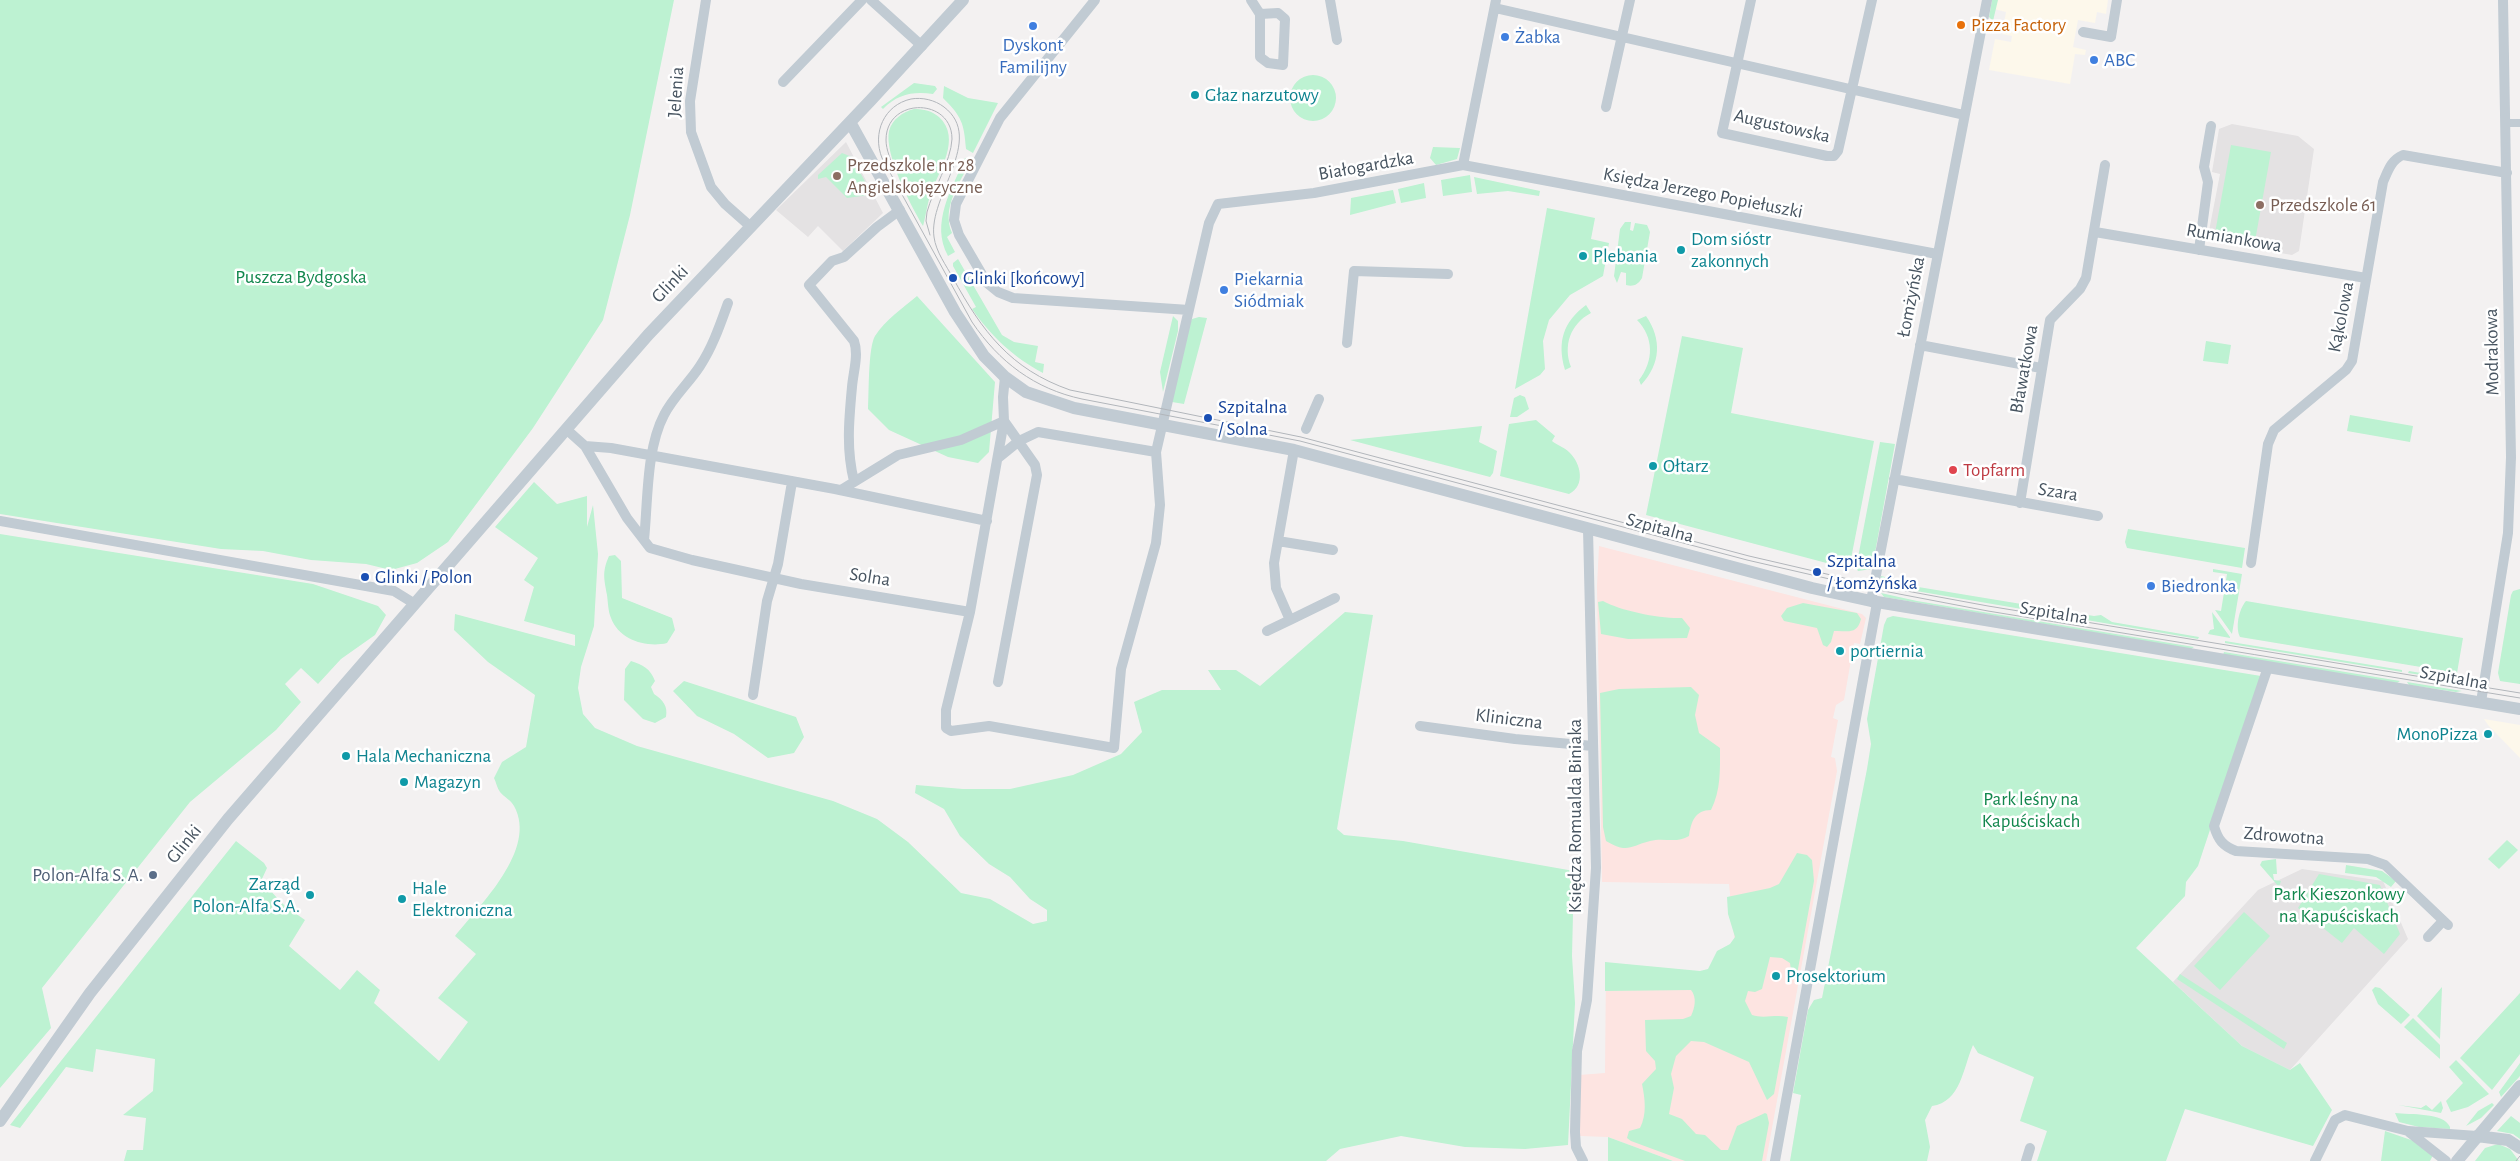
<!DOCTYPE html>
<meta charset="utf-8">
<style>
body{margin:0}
canvas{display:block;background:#f3f1f1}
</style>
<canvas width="2520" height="1161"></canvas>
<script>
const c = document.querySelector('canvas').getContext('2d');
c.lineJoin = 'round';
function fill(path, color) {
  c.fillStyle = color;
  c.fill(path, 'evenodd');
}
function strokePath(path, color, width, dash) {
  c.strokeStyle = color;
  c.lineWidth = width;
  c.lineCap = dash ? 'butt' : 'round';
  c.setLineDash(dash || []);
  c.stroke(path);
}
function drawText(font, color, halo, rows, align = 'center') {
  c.font = font + ' "Alegreya Sans",sans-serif';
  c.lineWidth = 5;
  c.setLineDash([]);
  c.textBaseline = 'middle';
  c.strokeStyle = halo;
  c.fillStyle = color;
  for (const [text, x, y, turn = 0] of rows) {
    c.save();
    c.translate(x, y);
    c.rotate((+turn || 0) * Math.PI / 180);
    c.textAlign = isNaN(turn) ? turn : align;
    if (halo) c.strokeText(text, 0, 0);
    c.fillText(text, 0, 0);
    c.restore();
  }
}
const commercial = new Path2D(`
 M 1996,0 L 2108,0 L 2106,14 L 2097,12 L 2095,23 L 2078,20 L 2073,47 L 2086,50 L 2085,55 L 2075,54 L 2070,84 L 1989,70 L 1995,39 L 2011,42 L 2012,36 L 2002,34 L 2006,12 L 1994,9 Z
 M 2484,719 L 2520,725 L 2520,758 L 2488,725 Z`);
const education = new Path2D(`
 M 2232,124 L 2298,136 L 2314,149 L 2299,251 L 2292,255 L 2212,241 L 2208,236 L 2220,174 L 2212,172 L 2219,129 Z
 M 846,142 L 883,213 L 843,251 L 818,226 L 808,237 L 776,210 Z
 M 2302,869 L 2383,881 L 2408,939 L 2290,1070 L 2242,1046 L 2173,982 L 2258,890 Z`);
const medical = new Path2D(`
 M 1599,546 L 1862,614 L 1866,618 L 1860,644 L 1854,643 L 1844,700 L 1836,705 L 1833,718 L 1838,720 L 1831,757 L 1835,758 L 1837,771 L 1766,1161 L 1673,1161 L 1608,1137 L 1580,1136 L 1579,1075 L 1605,1073 L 1606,966 L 1713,974 L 1736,954 L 1729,884 L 1602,882 L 1597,586 Z`);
const green = new Path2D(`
 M 0,0 L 674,0 L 630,215 L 603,320 L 533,428 L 448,542 L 417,563 L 391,570 L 366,564 L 311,560 L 263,551 L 221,549 L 0,514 Z
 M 1992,0 L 1998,0 L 1993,21 L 1989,17 Z
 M1290 98a23 23 0 1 1 46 0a23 23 0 1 1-46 0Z
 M 914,83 L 935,86 L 937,89 L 933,94 C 914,91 897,94 883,109 L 881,107 Z
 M 944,86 L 968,98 L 998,103 L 973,153 L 966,149 C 964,123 962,117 943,98 Z
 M 914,109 C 924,109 932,111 939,117 C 962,138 939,171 931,193 C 927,204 926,216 923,226 C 911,206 884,154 889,131 C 892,119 903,112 914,109 Z
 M 2231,145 L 2271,152 L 2255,241 L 2215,233 Z
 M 1433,147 L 1460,148 L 1457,159 L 1436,165 L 1430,158 Z
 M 842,153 L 852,157 L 870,191 L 869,195 L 847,198 L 826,177 L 818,179 L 818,175 Z
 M 965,158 L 971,160 C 960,183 941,208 952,233 L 947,237 L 955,252 L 948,256 C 930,223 952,189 965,158 Z
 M 1470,175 L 1472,192 L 1443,196 L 1441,180 Z
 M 1474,177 L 1540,191 L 1539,196 L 1508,191 L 1477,194 Z
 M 1424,183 L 1426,198 L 1401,203 L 1398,189 Z
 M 1393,190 L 1396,203 L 1350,215 L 1351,198 Z
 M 1547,208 L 1595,218 L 1591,239 L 1609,243 L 1603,276 L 1570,295 L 1549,320 L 1543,341 L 1545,369 L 1540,375 L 1515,389 Z
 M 1625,222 L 1631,222 L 1630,230 L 1633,231 L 1635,223 L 1647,225 L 1650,232 L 1642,278 C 1638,285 1633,287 1626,285 L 1626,273 L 1621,272 L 1617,283 L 1614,276 L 1620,229 Z
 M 958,259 L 1002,335 L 1014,342 L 1038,346 L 1035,362 L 1044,364 L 1043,373 C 1013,357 992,337 972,309 L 976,307 L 953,266 L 953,263 Z
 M 917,296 L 995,382 L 989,452 L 978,463 L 948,457 L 889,430 L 868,409 C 869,393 868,348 875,336 C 885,320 903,308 917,296 Z
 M 1586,305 L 1591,313 C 1570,324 1563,346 1571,367 L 1565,370 C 1557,342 1563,322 1586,305 Z
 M 1173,316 L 1178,321 L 1178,331 L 1163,392 L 1160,372 Z
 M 1646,316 C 1662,339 1661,364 1641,385 L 1639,380 C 1654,361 1654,337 1637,320 Z
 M 1199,317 L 1207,318 L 1184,404 L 1172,402 L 1190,323 L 1192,319 Z
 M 1682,336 L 1743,348 L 1731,413 L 1874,441 L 1849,569 L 1646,515 Z
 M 2206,341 L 2231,345 L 2228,364 L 2203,361 Z
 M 1520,395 L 1525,397 L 1529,409 L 1517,417 L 1510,417 L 1514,398 Z
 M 2350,415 L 2413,426 L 2410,442 L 2347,431 Z
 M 1536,420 L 1555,436 L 1552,441 C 1557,445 1564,447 1569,452 C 1581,463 1586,486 1569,494 L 1500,476 L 1509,424 Z
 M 1482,426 L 1479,442 L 1497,451 L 1493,473 L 1490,477 L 1350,440 Z
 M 1880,442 L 1895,444 L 1872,569 L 1858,571 L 1856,568 Z
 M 534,482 L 557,504 L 587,496 L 587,527 L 593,505 L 598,554 L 595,607 L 594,626 L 581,667 L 578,688 L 583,714 L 595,728 L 637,746 L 833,801 L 877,819 L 908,842 L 961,893 L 990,899 L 1033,924 L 1047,921 L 1047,910 L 1030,899 L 1010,877 L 989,864 L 960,836 L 944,809 L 915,793 L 916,785 L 963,789 L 1010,789 L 1073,775 L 1121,754 L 1142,732 L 1134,702 L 1162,690 L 1221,690 L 1208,670 L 1236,670 L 1260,686 L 1345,612 L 1373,615 L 1337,829 L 1344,835 L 1403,841 L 1574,871 L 1572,956 L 1575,1003 L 1568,1145 L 1525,1149 L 1465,1147 L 1401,1136 L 1340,1149 L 1326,1161 L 124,1161 L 127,1150 L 143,1150 L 146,1118 L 123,1115 L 153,1091 L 155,1059 L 96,1049 L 93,1072 L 66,1067 L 20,1128 L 10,1125 L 236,841 L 264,863 L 267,868 L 261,881 L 285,906 L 305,920 L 289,946 L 340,990 L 357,970 L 380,990 L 374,1003 L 439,1061 L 468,1022 L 438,998 L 476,954 L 455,936 C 480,905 538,849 514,806 C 511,800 504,797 500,792 C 497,788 496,782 494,778 L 502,762 L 526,747 L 535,695 L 488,662 L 454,630 L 455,614 L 575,646 L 575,635 L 524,621 L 534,587 L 524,580 L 538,558 L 495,527 Z
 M 2128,529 L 2245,548 L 2242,568 L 2127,548 L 2125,542 Z
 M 0,534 L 313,584 L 378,606 L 386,615 L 375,635 L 341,659 L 318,684 L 301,668 L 285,684 L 301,702 L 276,730 L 190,802 L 42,988 L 51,1028 L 0,1088 Z
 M 615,555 L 621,561 L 622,598 L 672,618 L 675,630 L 667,643 C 647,648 619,640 611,618 C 608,611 608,602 607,595 C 604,578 602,572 609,556 Z
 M 2213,569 L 2242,574 L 2232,634 L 2215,610 L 2221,611 L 2227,574 L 2213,572 Z
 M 1881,576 L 1889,578 L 1888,582 L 2094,616 L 2101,615 L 2112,622 L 2199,637 L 2198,639 L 1916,591 L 1880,583 Z
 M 2520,589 L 2520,684 L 2500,681 L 2498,673 L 2511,595 L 2513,591 Z
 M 1881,593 L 1917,601 L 2194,647 L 2191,649 L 1884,597 Z
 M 1603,601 C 1621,611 1661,619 1682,618 L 1690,628 L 1687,638 L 1628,639 L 1601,634 L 1598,602 Z
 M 2246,601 L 2463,638 L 2457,673 L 2240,637 C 2235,627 2239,609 2246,601 Z
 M 1803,603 L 1857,613 L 1861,619 C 1857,636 1846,630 1834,631 L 1831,642 L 1827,647 L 1823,645 L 1817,628 L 1784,621 L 1781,616 L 1787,608 Z
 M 2212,612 L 2230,637 L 2230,638 L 2208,634 L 2210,630 L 2214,629 Z
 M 1893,616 L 2261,676 L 2198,866 L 2186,882 L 2185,896 L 2136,948 L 2242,1046 L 2290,1070 L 2300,1063 L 2332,1110 L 2313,1146 L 2185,1109 L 2166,1161 L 2037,1161 L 2047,1131 L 2020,1121 L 2034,1077 L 1978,1053 L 1973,1045 C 1963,1068 1961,1102 1932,1106 L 1925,1120 L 1930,1147 L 1927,1161 L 1790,1161 L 1801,1095 L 1793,1093 L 1808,1010 L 1814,1000 L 1822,998 L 1867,769 L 1871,744 L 1867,719 L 1884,625 L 1887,618 Z
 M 2225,641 L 2402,670 L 2402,672 L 2225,643 Z
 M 2224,652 L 2400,681 L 2397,683 L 2223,655 Z
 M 631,661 C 643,665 650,668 655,681 L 651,687 L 654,694 C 663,700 668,706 666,717 L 655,723 L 643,719 L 624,700 L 625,669 Z
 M 2409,671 L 2474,682 L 2473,683 L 2408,673 Z
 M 684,681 L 796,717 L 804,737 L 794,753 L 768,758 L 734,734 L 697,716 L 673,691 Z
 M 2407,682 L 2462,691 L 2456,692 L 2409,685 Z
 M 1691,687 L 1699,695 L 1695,715 L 1699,733 L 1720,748 C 1720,770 1721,790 1711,810 C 1695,810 1691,822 1689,836 C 1676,844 1664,837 1650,841 C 1630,846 1628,854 1606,841 L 1603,827 L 1600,693 L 1619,689 Z
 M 2507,840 L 2518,850 L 2499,869 L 2488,859 Z
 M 1797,853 L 1807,855 L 1812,860 L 1814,881 L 1796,980 L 1792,977 L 1790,963 L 1782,958 L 1770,957 L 1762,989 L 1755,992 L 1748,991 L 1745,1001 L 1752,1015 C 1764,1019 1775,1014 1788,1017 L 1774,1094 L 1767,1100 L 1749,1062 L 1704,1042 L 1691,1041 L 1676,1056 L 1671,1074 L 1674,1088 L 1669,1114 L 1682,1119 L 1696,1134 L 1705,1135 L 1721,1150 L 1728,1150 L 1737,1126 L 1765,1113 L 1767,1114 L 1769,1123 L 1762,1161 L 1685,1161 L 1631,1141 L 1627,1138 L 1629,1131 L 1640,1128 C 1647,1114 1645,1099 1642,1084 L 1656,1069 L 1655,1061 L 1646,1051 L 1645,1020 L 1683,1019 L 1691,1016 C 1695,1008 1697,997 1691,990 L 1605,991 L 1605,962 L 1700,971 L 1708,969 L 1717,951 L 1730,944 L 1735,937 L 1728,914 L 1727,897 L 1770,888 L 1779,884 Z
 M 2276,859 L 2277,874 L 2273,874 L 2274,880 L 2281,881 L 2279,887 L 2260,865 L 2262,861 Z
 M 2346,865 L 2382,871 L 2396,881 L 2391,887 L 2376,877 L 2345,873 Z
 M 2319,874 L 2380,885 L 2400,934 L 2384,954 L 2354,928 L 2342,943 L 2298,908 Z
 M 2244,912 L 2270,936 L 2220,990 L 2194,966 Z
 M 2180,974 L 2287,1043 L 2284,1049 L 2177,979 Z
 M 2375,987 L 2380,988 L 2410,1015 L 2401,1024 L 2378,1004 L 2372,990 Z
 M 2442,987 L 2440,1039 L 2417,1016 Z
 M 2520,993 L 2520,1054 L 2492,1090 L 2460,1058 Z
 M 2413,1018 L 2440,1045 L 2440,1059 L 2404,1027 Z
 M 2456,1060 L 2489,1094 L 2468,1107 L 2451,1112 L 2446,1101 L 2463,1083 L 2449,1067 Z
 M 2520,1063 L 2520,1076 L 2501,1097 L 2499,1092 Z
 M 2441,1101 L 2443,1108 L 2441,1113 L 2398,1105 L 2421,1108 L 2426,1105 L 2432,1110 Z
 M 2492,1103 L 2494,1105 L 2481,1118 L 2466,1126 L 2478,1111 Z
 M 2395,1113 C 2410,1115 2444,1112 2450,1127 L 2450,1129 L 2419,1127 L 2399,1122 Z
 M 2511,1116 L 2520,1123 L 2520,1139 L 2513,1134 L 2497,1131 Z
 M 2385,1131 L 2417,1142 L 2433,1155 L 2430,1161 L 2381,1161 Z
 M 1608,1137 L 1673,1161 L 1608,1161 Z
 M 2498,1144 L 2510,1149 L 2519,1161 L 2475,1161 L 2485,1148 Z`);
const pedestrian = new Path2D(`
 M 2506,123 L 2520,123`);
const minor = new Path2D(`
 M 706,0 L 690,101 L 691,132 L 711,187 L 725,204 L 751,227
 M 871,0 L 922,46
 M 1095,0 L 1000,118 L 956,204 L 954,220 L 959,235 L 987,283 L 998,292 L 1013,298 L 1189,310
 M 1251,0 L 1260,14 L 1260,57 L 1268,63 L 1283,65 L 1285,19 L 1278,13 L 1260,14
 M 1330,0 L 1337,40
 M 1751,0 L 1722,133 L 1827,156 L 1834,156 L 1838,151 L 1872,0
 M 1495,8 L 1964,115
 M 2083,32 L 2111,37 L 2117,0
 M 783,82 L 862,0
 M 1606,107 L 1630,0
 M 1463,165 L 1496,0
 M 2095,232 L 2366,278
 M 2199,250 L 2208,182 L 2204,167 L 2211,126
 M 1347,343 L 1354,271 L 1448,274
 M 1920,345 L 2041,368
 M 1005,377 L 1003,397 L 1004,421 L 970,612 L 946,710 L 946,728 L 951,731 L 989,726 L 1114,748 L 1121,669 L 1156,543 L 1160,505 L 1156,452 L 1209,223 L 1218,204 L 1314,193 L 1463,165 L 1937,254
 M 566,429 L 585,446 L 611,448 L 835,489 L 987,521
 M 1306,429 L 1319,399
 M 585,446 L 627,518 L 650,548 L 692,560 L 801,584 L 970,612
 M 1294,450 L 1274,563 L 1276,588 L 1290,620 L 1335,598
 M 998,458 L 1019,441 L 1038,432 L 1156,452
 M 1894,479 L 2098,516
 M 854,481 C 846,450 849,419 852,387 C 853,373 859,355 854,341 L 809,285 L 832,261 L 844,257 L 877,227 L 900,210
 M 841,490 L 898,455 L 961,440 L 1004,421 L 1035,465 L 1037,475 L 998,682
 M 2020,503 L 2050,320 L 2080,289 L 2086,278 L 2105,165
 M 0,521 L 394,591 L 415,604
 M 644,540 C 648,502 646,449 664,415 C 673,397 689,383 700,366 C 713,346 720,325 728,303
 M 1278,541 L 1333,550
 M 2251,563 L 2268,444 L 2274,430 L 2346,370 L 2352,361 L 2383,182 C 2388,171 2391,160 2403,155 L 2507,173
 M 1871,601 L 1987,0
 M 1267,631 L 1290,620
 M 2268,667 L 2214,826 C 2218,840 2223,846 2236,851 L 2368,859 L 2385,865 L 2448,925
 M 753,695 L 767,601 L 778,564 L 792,482
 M 2481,702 L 2508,533 L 2511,457 L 2503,0
 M 1420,726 L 1515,739 L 1593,746
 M 2428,937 L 2443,921
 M 2409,1132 L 2446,1161
 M 1583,1161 L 1576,1147 L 1575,1132 L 1577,1051 L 1587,1000 L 1596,868 L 1588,529
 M 1775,1161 L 1877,603
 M 2026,1161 L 2030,1148
 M 2315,1161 L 2335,1120 L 2345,1115 L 2408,1131 L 2477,1136`);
const tertiary = new Path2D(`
 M 850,122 L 955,312 L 984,356 L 1005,377 L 1026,392 L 1074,408 L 1294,450 L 1812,588 L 1871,601 L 2520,709
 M 0,1121 L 90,993 L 228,819 L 648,335 L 871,100 L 963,0
 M 2477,1136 L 2508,1140 L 2520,1148
 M 2457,1161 L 2520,1086`);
const tram = new Path2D(`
 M 894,169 C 891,160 886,150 886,140 C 886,97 952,97 952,139 C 951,161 933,190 927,212 L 926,221 L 930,235
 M 2520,693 L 1988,606 L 1874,585 L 1749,556 L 1301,437 L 1070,390 C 1010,369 982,331 953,278 C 946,265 936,252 934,237 C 928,196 986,139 944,107 C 935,100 922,97 911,99 C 884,105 872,133 882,158 L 972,322 C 999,362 1035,389 1082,399 L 1300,441 L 1747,560 L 1873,589 L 1988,611 L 2520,698
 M 2516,1161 L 2520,1156`);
const markers = [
 [1961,25,5,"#e8710a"],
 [1033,26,5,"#3f7fe0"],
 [1505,37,5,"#3f7fe0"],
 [2094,60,5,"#3f7fe0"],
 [1195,95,5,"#0f9aa8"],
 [837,176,5,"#8d6e63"],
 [2260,205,5,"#8d6e63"],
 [1681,250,5,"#0f9aa8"],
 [1583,256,5,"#0f9aa8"],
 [953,278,5,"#1a4fb4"],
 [1224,290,5,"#3f7fe0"],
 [1208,418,5,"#1a4fb4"],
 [1653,466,5,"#0f9aa8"],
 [1953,470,5,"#e0444e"],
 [1817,572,5,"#1a4fb4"],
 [365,577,5,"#1a4fb4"],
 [2151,586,5,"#3f7fe0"],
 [1840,651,5,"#0f9aa8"],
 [2488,734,5,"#0f9aa8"],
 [346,756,5,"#0f9aa8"],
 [404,782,5,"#0f9aa8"],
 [153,875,5,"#5c6f8a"],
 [310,895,5,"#0f9aa8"],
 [402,899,5,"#0f9aa8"],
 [1776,976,5,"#0f9aa8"]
];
const foodNames = [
 ["Pizza Factory",1971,25]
];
const shopNames = [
 ["Żabka",1515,37],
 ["Dyskont",1033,45,"center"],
 ["Familijny",1033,67,"center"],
 ["ABC",2104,60],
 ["Piekarnia",1234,279],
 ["Siódmiak",1234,301],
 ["Biedronka",2161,586]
];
const streetNames = [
 ["Jelenia",676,92,-86],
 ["Augustowska",1782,126,13],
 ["Białogardzka",1366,166,-10],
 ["Księdza Jerzego Popiełuszki",1703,193,11],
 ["Rumiankowa",2234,238,10],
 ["Glinki",670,284,-46],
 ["Łomżyńska",1911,297,-79],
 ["Kąkolowa",2341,317,-79],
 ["Modrakowa",2492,352,-91],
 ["Bławatkowa",2024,369,-80],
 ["Szara",2058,492,9],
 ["Szpitalna",1660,528,15],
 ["Solna",870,577,9],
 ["Szpitalna",2054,613,9],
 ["Szpitalna",2454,678,10],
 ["Kliniczna",1509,719,7],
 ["Księdza Romualda Biniaka",1575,816,-90],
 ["Zdrowotna",2284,836,4],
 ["Glinki",184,844,-51]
];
const cultureNames = [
 ["Głaz narzutowy",1205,95],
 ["Dom sióstr",1691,239],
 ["zakonnych",1691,261],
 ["Plebania",1593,256],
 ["Ołtarz",1663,466],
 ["portiernia",1850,651],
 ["MonoPizza",2478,734,"right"],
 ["Hala Mechaniczna",356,756],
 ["Magazyn",414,782],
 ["Zarząd",300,884,"right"],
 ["Polon-Alfa S.A.",300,906,"right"],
 ["Hale",412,888],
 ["Elektroniczna",412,910],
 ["Prosektorium",1786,976]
];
const educationNames = [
 ["Przedszkole nr 28",847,165],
 ["Angielskojęzyczne",847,187],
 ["Przedszkole 61",2270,205]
];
const parkNames = [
 ["Puszcza Bydgoska",301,277],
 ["Park leśny na",2031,799],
 ["Kapuściskach",2031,821],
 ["Park Kieszonkowy",2339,894],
 ["na Kapuściskach",2339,916]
];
const transitNames = [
 ["Glinki [końcowy]",963,278],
 ["Szpitalna",1218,407],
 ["/ Solna",1218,429],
 ["Szpitalna",1827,561],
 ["/ Łomżyńska",1827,583],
 ["Glinki / Polon",375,577]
];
const healthNames = [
 ["Topfarm",1963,470]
];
const serviceNames = [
 ["Polon-Alfa S. A.",143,875]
];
fill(commercial, '#fdf8eb');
fill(education, '#e4e2e3');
fill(medical, '#fde4e1');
fill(green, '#bdf2d2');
strokePath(pedestrian, '#c1cbd3', 8);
strokePath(minor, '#c1cbd3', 10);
strokePath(tertiary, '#c1cbd3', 12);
strokePath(tram, '#b2b6bb', 1);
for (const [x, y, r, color] of markers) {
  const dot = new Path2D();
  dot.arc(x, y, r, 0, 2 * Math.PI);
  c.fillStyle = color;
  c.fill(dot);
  strokePath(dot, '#fff', 2);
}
drawText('19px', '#c56008', '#fff', foodNames, 'left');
drawText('19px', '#366cbe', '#fff', shopNames, 'left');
drawText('19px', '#475460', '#fff', streetNames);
drawText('19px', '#0d838f', '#fff', cultureNames, 'left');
drawText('19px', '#785e54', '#fff', educationNames, 'left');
drawText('19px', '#12874d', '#fff', parkNames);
drawText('19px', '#164399', '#fff', transitNames, 'left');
drawText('19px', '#be3a42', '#fff', healthNames, 'left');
drawText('19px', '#4e5e75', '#fff', serviceNames, 'right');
</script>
